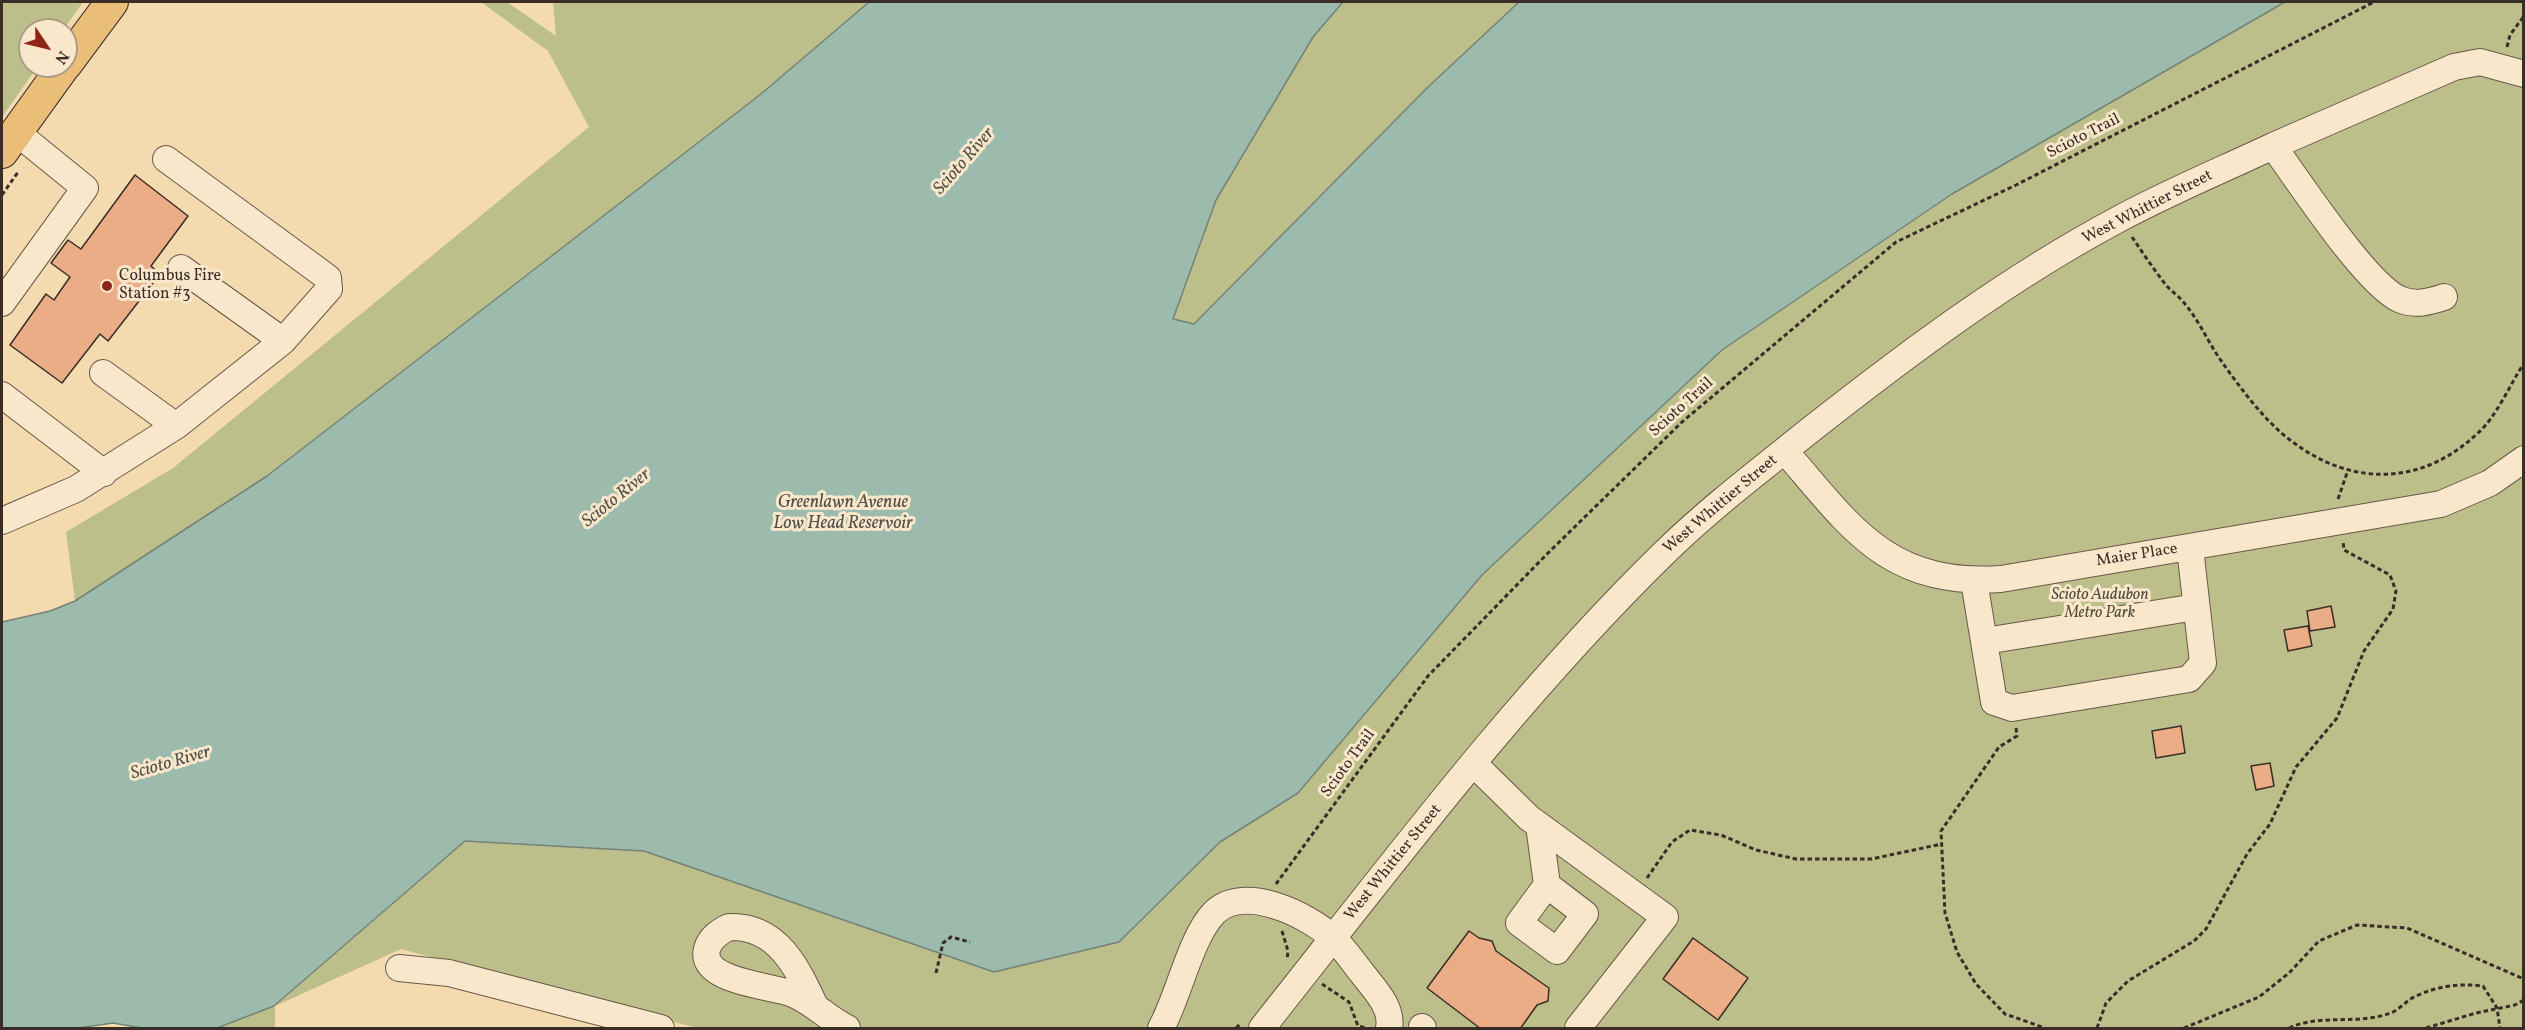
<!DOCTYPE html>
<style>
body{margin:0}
#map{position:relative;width:2525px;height:1030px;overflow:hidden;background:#f4daaf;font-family:Vollkorn,serif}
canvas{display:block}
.frame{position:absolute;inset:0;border:3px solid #3a2d27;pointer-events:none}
.north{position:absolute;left:18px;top:18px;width:60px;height:60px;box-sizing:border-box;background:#f8e7cb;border:2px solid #ac9d89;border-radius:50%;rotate:125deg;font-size:16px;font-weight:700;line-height:24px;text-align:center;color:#3a2d27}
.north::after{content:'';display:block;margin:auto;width:21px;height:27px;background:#8f2418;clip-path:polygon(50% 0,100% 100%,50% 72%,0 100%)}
</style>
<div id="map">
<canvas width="2525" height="1030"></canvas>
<div class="frame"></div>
<div class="north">N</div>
</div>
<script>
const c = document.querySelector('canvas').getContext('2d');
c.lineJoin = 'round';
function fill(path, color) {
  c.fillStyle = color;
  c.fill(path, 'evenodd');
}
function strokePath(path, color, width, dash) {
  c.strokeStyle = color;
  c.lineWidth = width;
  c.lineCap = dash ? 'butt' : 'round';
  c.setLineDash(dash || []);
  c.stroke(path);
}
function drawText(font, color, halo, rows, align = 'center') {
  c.font = font + ' Vollkorn,serif';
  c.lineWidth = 6;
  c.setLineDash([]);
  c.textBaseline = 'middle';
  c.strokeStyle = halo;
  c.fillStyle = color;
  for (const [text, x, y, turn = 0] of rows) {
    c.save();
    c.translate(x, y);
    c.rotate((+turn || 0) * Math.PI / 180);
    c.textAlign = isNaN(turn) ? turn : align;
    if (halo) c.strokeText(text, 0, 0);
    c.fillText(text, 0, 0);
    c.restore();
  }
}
const green = new Path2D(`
 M 2,2 L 83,2 L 63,30 L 30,30 L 30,66 L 38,66 L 2,117 Z
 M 481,2 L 507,2 L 556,36 L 553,2 L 869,2 L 761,94 L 267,476 L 75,601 L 66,532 L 173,468 L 589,127 L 548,51 Z
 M 1343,2 L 1519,2 L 1427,88 L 1194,324 L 1173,319 L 1216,200 L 1313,37 Z
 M 2285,2 L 2523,2 L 2523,1028 L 697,1028 L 401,949 L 275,1006 L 275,1028 L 217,1028 L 275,1006 L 465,841 L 644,851 L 994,972 L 1119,942 L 1220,842 L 1298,793 L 1482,575 L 1722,350 L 1952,194 Z`);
const water = new Path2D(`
 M 869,2 L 1343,2 L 1313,37 L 1216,200 L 1173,319 L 1194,324 L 1427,88 L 1519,2 L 2285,2 L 1952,194 L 1722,350 L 1482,575 L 1298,793 L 1220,842 L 1119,942 L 994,972 L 644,851 L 465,841 L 274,1006 L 217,1028 L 142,1028 L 113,1023 L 78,1028 L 2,1028 L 2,622 L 50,611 L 75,601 L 267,476 L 761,94 Z`);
const building = new Path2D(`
 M 135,175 L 188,216 L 151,266 L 160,274 L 108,341 L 100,334 L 62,383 L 10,345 L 46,294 L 54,300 L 70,277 L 51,263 L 68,240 L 81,249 Z
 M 2331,606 L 2335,627 L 2310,631 L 2307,611 Z
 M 2308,626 L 2312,646 L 2288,651 L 2284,630 Z
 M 2181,726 L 2185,753 L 2156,758 L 2152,731 Z
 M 2270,763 L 2274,786 L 2256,790 L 2251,766 Z
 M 1469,931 L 1479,938 L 1492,941 L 1496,951 L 1549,988 L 1548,1001 L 1537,1005 L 1520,1029 L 1481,1029 L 1427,988 Z
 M 1693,938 L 1748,978 L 1718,1020 L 1663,979 Z`);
const path = new Path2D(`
 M 2507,47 L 2510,35 L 2524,16
 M 2,195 L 18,172
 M 2132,237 C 2143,253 2154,270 2166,285 C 2172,292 2180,297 2185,304 C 2200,322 2209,344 2222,362 C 2241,389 2264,420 2290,440 C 2352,488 2423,486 2479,432 C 2496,417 2511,383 2524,363
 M 2338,499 L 2348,470
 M 2016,728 L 2017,736 L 1999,747 L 1941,831 L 1945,913 L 1957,952 L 1976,984 L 2005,1014 L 2045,1028
 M 1647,878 L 1672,842 L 1690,830 L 1721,835 L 1756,850 L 1796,859 L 1871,859 L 1942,844
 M 1276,884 L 1428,676 L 1548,553 L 1682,422 L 1896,242 L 2016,185 L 2374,2
 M 1282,931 L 1288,951 L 1287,960
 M 936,973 L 943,943 L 951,937 L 970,942
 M 1322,984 L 1349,1002 L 1358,1026 L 1367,1028
 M 1236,1028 L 1241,1023
 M 2097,1028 L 2106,1003 L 2128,981 L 2194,941 L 2206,929 L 2247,854 L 2270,824 L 2296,767 L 2337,718 L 2364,651 L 2393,609 L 2396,591 L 2390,575 L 2344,550 L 2343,541
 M 2184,1028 L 2259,997 L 2289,973 L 2319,941 L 2357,925 L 2407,928 L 2524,979
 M 2289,1028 C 2321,1013 2360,1026 2393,1012 C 2401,1008 2407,1000 2416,996 C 2438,986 2459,983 2483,986 L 2497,1008 L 2500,1028
 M 2426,1028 L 2476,1013 L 2515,1005 L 2524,1000`);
const minor = new Path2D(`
 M 181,268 L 283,341
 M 2444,297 C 2429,302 2415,306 2399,299 C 2365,283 2299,181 2273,146 L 2454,67 L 2480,62 L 2524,74
 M 2,303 L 85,188 L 16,132
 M 103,373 L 176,426
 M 2,395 L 104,473
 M 1785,451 C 1852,529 1888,586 2001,579 L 2441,504 L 2490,483 L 2524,459
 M 2,521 L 76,489 L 176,426 L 283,341 L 329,289 L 328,278 L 320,272 L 166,159
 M 1974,581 L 1994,702 L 2012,708 L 2189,679 L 2203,663 L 2190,548
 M 1985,641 L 2196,607
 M 1474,764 L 1529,818 L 1665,917 L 1578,1028
 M 1539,825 L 1547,885 L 1519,923 L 1557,951 L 1585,914 L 1547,885
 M 399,968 L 449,973 L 661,1028
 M 815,1006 C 797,967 777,925 729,927 C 719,932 710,938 707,949 C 698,982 774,986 793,994 C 813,1002 828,1019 847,1028
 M 1422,1027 L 1423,1028
 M 1161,1028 C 1179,996 1190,938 1214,913 C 1244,883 1308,915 1333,938 C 1344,948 1353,962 1362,973 C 1374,989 1393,1007 1389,1028
 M 1262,1028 C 1390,867 1515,699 1663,554 C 1709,509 1759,471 1809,431 C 1907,354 2008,278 2119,219 C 2169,192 2222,170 2273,146`);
const major = new Path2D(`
 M 66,64 L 112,2
 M 2,152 L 64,66`);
const markers = [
 [107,286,6,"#8f2418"]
];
const streetNames = [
 ["Scioto Trail",2084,137,-27],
 ["West Whittier Street",2148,208,-27],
 ["Scioto Trail",1682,408,-42],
 ["West Whittier Street",1721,505,-40],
 ["Maier Place",2137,556,-9],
 ["Scioto Trail",1349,764,-54],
 ["West Whittier Street",1394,863,-51]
];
const poiNames = [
 ["Columbus Fire",119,277],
 ["Station #3",119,295]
];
const parkNames = [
 ["Scioto Audubon",2100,596],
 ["Metro Park",2100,614]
];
const waterNames = [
 ["Scioto River",965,162,-49],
 ["Scioto River",617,499,-39],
 ["Greenlawn Avenue",843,504],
 ["Low Head Reservoir",843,525],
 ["Scioto River",171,764,-16]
];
fill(green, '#bcbf8a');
fill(water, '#9cbbac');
strokePath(water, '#758277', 1.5);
fill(building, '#eaad86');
strokePath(building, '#3a2d27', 1.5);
strokePath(minor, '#685849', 28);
strokePath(major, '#3a2d27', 34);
strokePath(path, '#3a2d27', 3, [4.5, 3]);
strokePath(minor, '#f8e7cb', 26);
strokePath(major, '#eabd78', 32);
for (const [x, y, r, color] of markers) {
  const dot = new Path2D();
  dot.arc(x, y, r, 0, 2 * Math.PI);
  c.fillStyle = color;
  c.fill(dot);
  strokePath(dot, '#f8e7cb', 2);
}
drawText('16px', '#3a2d27', '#f8e7cb', streetNames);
drawText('16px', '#3a2d27', '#f8e7cb', poiNames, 'left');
drawText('italic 16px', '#544a3b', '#f8e7cb', parkNames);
drawText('italic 18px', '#525048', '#f8e7cb', waterNames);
</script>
